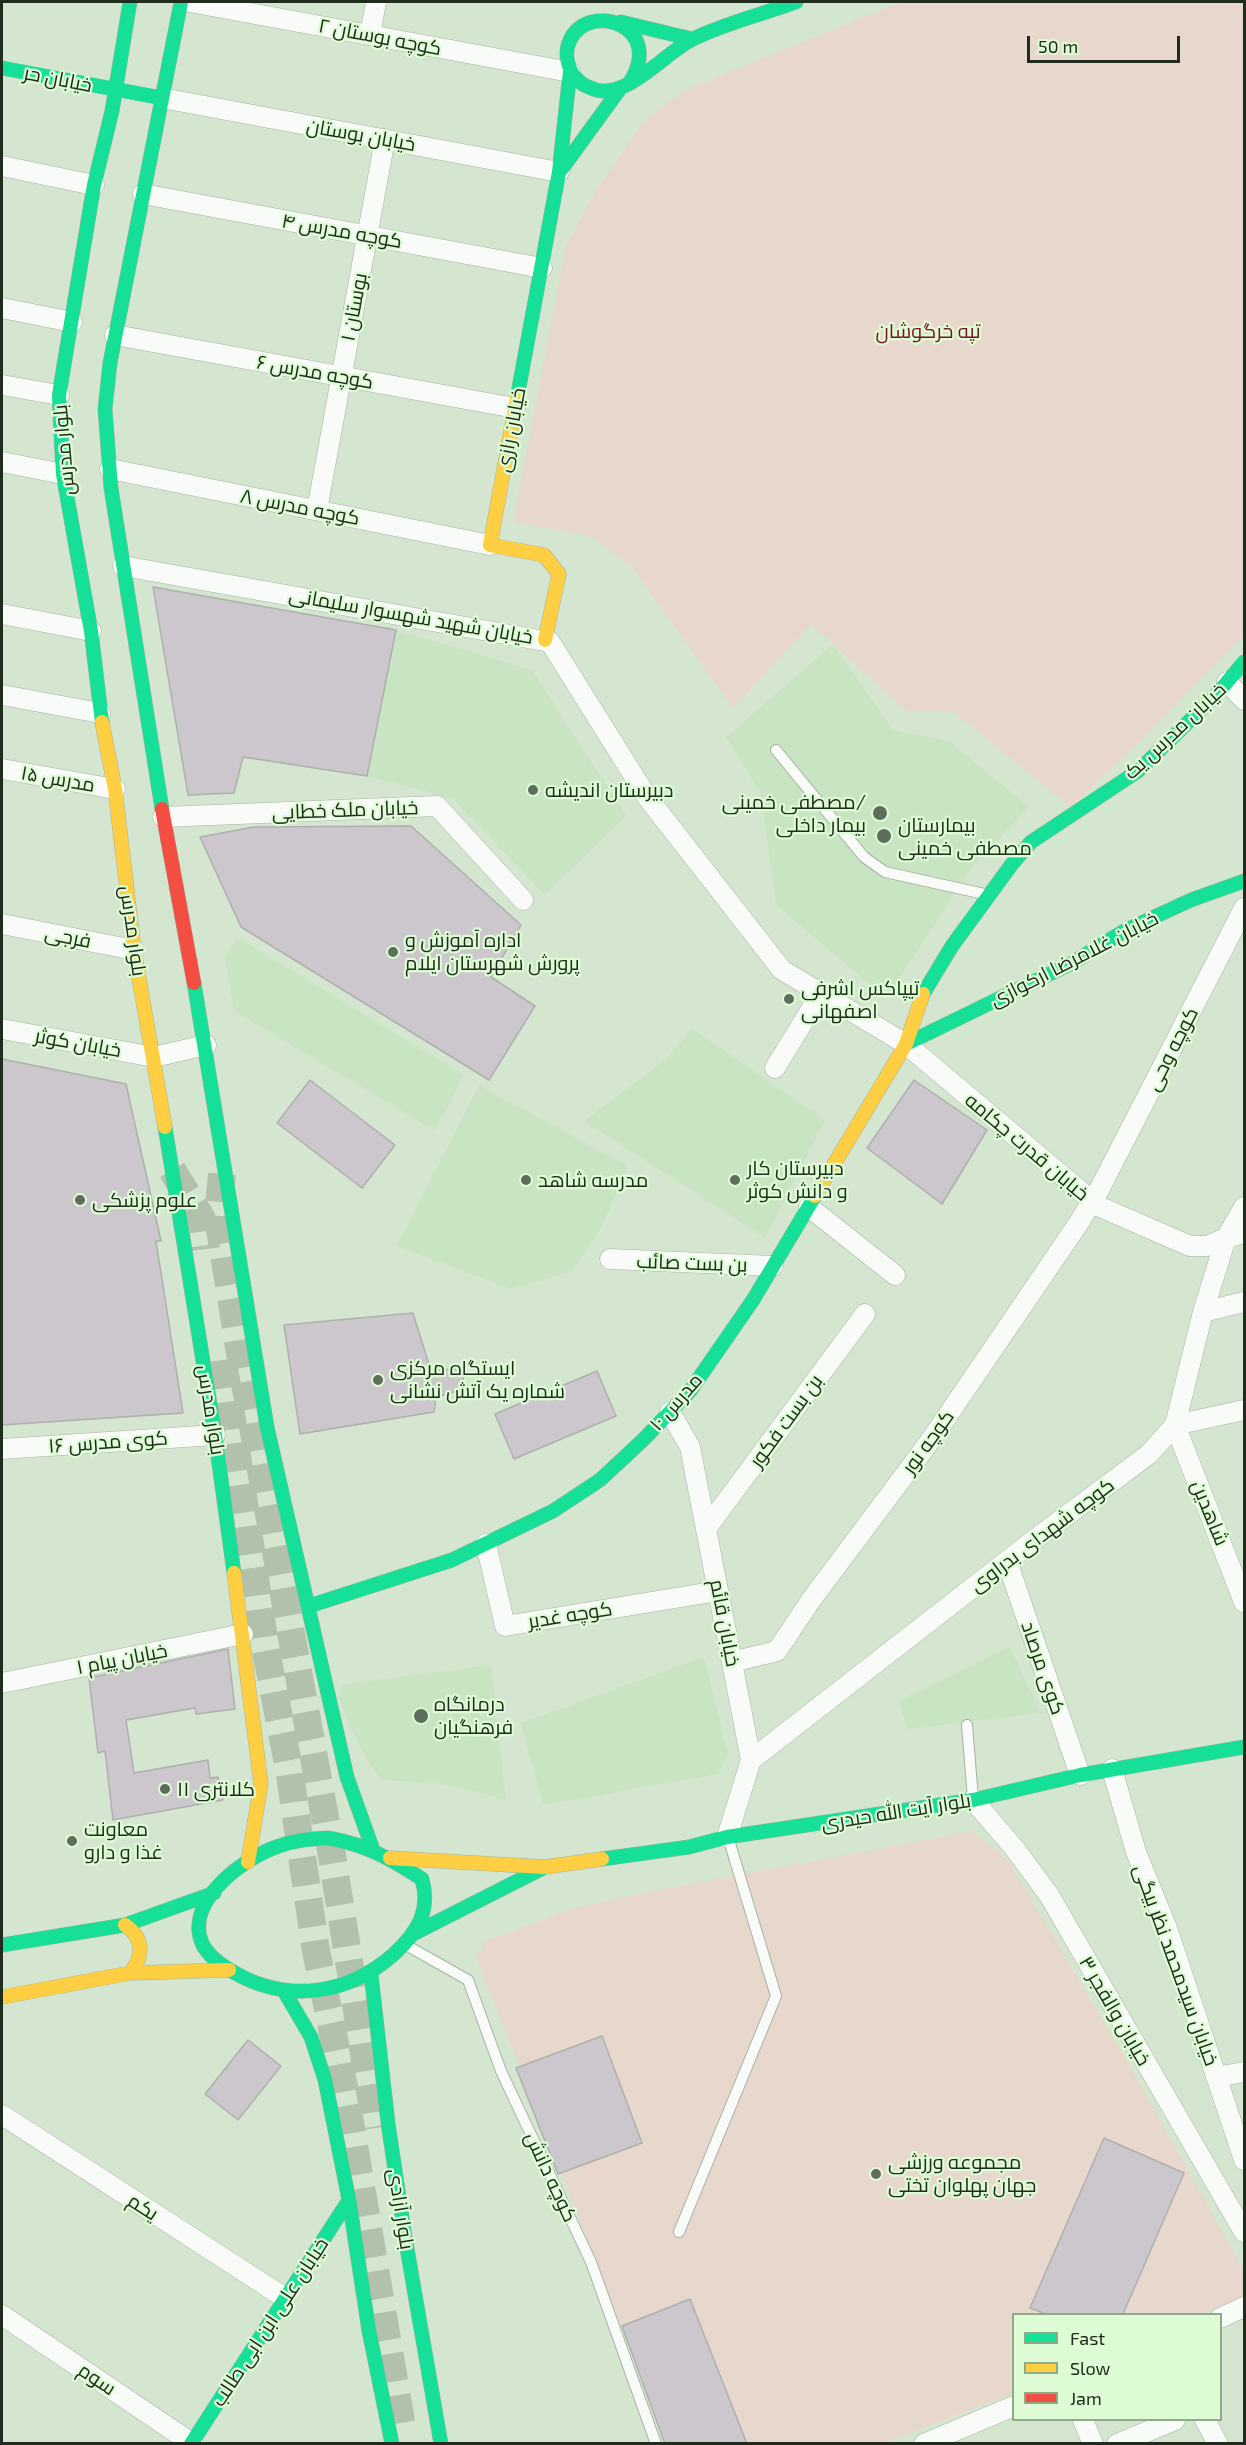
<!DOCTYPE html>
<meta charset="utf-8">
<style>
body{margin:0}
#map{position:relative;width:1246px;height:2445px;overflow:hidden;background:#d5e6d0;font-family:"Exo 2",sans-serif}
canvas{display:block}
.frame{position:absolute;inset:0;border:3px solid #202c1d;pointer-events:none}
.legend{position:absolute;left:1012px;top:2313px;width:210px;height:108px;box-sizing:border-box;background:#ddfcd5;border:2px solid #91a98b;margin:0;padding:8px 10px;list-style:none;font-size:18px;color:#202c1d}
.legend li{display:flex;align-items:center;gap:12px;height:30px}
.legend b{width:30px;border:2px solid #91a98b}
.scale{position:absolute;left:1027px;top:36px;width:153px;height:27px;box-sizing:border-box;border:3px solid #202c1d;border-top:0;padding-left:8px;font-size:18px;line-height:21px;white-space:nowrap;color:#202c1d;-webkit-text-stroke:4px #ddfcd5;paint-order:stroke}
</style>
<div id="map">
<canvas width="1246" height="2445"></canvas>
<div class="frame"></div>
<ul class="legend">
<li><b style="height:8px;background:#16e098"></b>Fast</li>
<li><b style="height:8px;background:#ffcf43"></b>Slow</li>
<li><b style="height:8px;background:#f24e42"></b>Jam</li>
</ul>
<div class="scale">50 m</div>
</div>
<script>
const c = document.querySelector('canvas').getContext('2d');
c.lineJoin = 'round';
function fill(path, color) {
  c.fillStyle = color;
  c.fill(path, 'evenodd');
}
function strokePath(path, color, width, dash) {
  c.strokeStyle = color;
  c.lineWidth = width;
  c.lineCap = dash ? 'butt' : 'round';
  c.setLineDash(dash || []);
  c.stroke(path);
}
function drawText(font, color, halo, rows, align = 'center') {
  c.font = font + ' "Exo 2",Cairo,sans-serif';
  c.lineWidth = 4.5;
  c.setLineDash([]);
  c.textBaseline = 'middle';
  c.strokeStyle = halo;
  c.fillStyle = color;
  for (const [text, x, y, turn = 0] of rows) {
    c.save();
    c.translate(x, y);
    c.rotate((+turn || 0) * Math.PI / 180);
    c.textAlign = isNaN(turn) ? turn : align;
    if (halo) c.strokeText(text, 0, 0);
    c.fillText(text, 0, 0);
    c.restore();
  }
}
const built = new Path2D(`
 M 396,630 L 532,670 L 626,816 L 545,895 L 452,798 L 367,776 Z
 M 833,644 L 893,730 L 949,741 L 1029,807 L 974,865 L 886,998 L 776,905 L 761,794 L 726,737 Z
 M 237,937 L 464,1075 L 435,1131 L 234,1011 L 225,958 Z
 M 693,1029 L 825,1120 L 765,1238 L 584,1121 L 666,1059 Z
 M 479,1085 L 628,1166 L 602,1226 L 573,1271 L 511,1289 L 397,1246 Z
 M 1010,1647 L 1041,1713 L 908,1729 L 898,1701 Z
 M 704,1657 L 728,1756 L 717,1774 L 543,1805 L 521,1723 Z
 M 491,1665 L 506,1801 L 483,1793 L 436,1783 L 382,1780 L 366,1759 L 353,1733 L 339,1700 L 340,1689 L 345,1684 Z`);
const green = new Path2D(`
 M 901,2 L 1244,2 L 1244,636 L 1122,759 L 1070,807 L 954,712 L 908,712 L 811,624 L 733,708 L 631,566 L 590,536 L 513,522 L 566,246 L 595,192 L 645,120 L 683,91 Z
 M 973,1831 L 1008,1860 L 1124,2056 L 1244,2270 L 1244,2296 L 1202,2314 L 1014,2314 L 1013,2393 L 885,2443 L 670,2443 L 654,2409 L 476,1956 L 486,1941 L 571,1909 L 632,1895 Z`);
const building = new Path2D(`
 M 153,587 L 396,630 L 367,776 L 243,757 L 234,793 L 188,795 Z
 M 411,826 L 521,925 L 491,977 L 535,1006 L 489,1080 L 241,927 L 200,837 L 254,827 Z
 M 2,1059 L 126,1084 L 161,1241 L 156,1241 L 183,1413 L 2,1425 Z
 M 310,1080 L 395,1145 L 362,1188 L 277,1123 Z
 M 914,1080 L 987,1130 L 942,1204 L 867,1148 Z
 M 413,1313 L 431,1371 L 461,1368 L 465,1389 L 436,1397 L 434,1412 L 300,1434 L 284,1325 Z
 M 597,1371 L 616,1416 L 514,1459 L 495,1414 Z
 M 228,1649 L 235,1709 L 196,1714 L 195,1708 L 126,1720 L 134,1773 L 208,1760 L 210,1778 L 218,1777 L 223,1800 L 113,1820 L 105,1751 L 98,1753 L 89,1678 Z
 M 602,2036 L 642,2143 L 558,2174 L 516,2068 Z
 M 248,2040 L 281,2066 L 238,2120 L 205,2094 Z
 M 1104,2138 L 1184,2173 L 1123,2314 L 1046,2314 L 1030,2308 Z
 M 690,2299 L 747,2444 L 665,2444 L 622,2326 Z`);
const secondaryTunnel = new Path2D(`
 M 172,1170 L 202,1219 L 206,1249
 M 222,1174 L 218,1217 L 244,1378 L 331,1850 L 376,2128
 M 223,1360 L 265,1646 L 289,1769 L 316,1951 L 344,2087 L 403,2433`);
const lane = new Path2D(`
 M 776,750 L 864,857 L 885,872 L 989,895
 M 967,1725 L 973,1799
 M 404,1944 L 468,1980 L 501,2071 L 591,2262 L 656,2444
 M 679,2232 L 776,1996 L 728,1837`);
const street = new Path2D(`
 M 190,2 L 570,72
 M 370,35 L 376,2
 M 162,98 L 559,172
 M 2,166 L 94,185
 M 143,194 L 542,268
 M 2,308 L 72,322
 M 115,335 L 515,408
 M 2,385 L 59,395
 M 2,462 L 63,474
 M 110,469 L 490,545
 M 317,510 L 385,139
 M 123,566 L 550,642 L 647,797 L 782,970 L 906,1044 L 1098,1206 L 1190,1246 L 1207,1246 L 1226,1238 L 1244,1233
 M 2,614 L 91,631
 M 1227,682 L 1244,700
 M 2,695 L 100,713
 M 2,769 L 115,789
 M 163,817 L 437,806 L 523,900
 M 2,924 L 134,950
 M 2,1029 L 154,1057 L 206,1045
 M 775,1068 L 821,993
 M 809,1207 L 895,1275
 M 610,1259 L 773,1266
 M 1203,1312 L 1244,1302
 M 1244,1410 L 1175,1425 L 1244,1602
 M 670,1412 L 690,1447 L 751,1760 L 727,1837
 M 2,1449 L 215,1435
 M 706,1529 L 865,1314
 M 486,1544 L 505,1626 L 718,1591
 M 1007,1561 L 1080,1775
 M 732,1662 L 777,1651 L 811,1600 L 933,1437 L 1080,1221 L 1099,1190 L 1244,908
 M 2,1683 L 243,1634
 M 751,1760 L 1030,1543 L 1149,1454 L 1175,1425 L 1203,1312 L 1226,1238 L 1244,1207
 M 1112,1769 L 1136,1852 L 1167,1928 L 1244,2160
 M 973,1800 L 1015,1849 L 1049,1895 L 1244,2232
 M 1216,2077 L 1244,2072
 M 2,2115 L 285,2298
 M 2,2315 L 193,2444
 M 1220,2318 L 1244,2307
 M 1083,2420 L 1093,2444
 M 1205,2420 L 1218,2444
 M 924,2444 L 1014,2406
 M 1117,2444 L 1175,2420`);
const fast = new Path2D(`
 M 621,22 L 692,39
 M 2,68 L 162,98
 M 629,84 C 667,26 589,0 570,40 C 565,51 566,60 571,71 C 575,79 582,85 591,88 C 624,104 665,52 693,39 C 723,24 763,14 796,2
 M 561,170 L 619,90
 M 517,398 L 559,172 L 570,72
 M 102,722 L 91,631 L 63,474 L 59,395 L 94,185 L 112,111 L 130,2
 M 162,809 L 111,488 L 105,409 L 110,363 L 181,2
 M 194,983 L 267,1427 L 347,1777 L 372,1847
 M 923,994 L 952,946 L 1012,864 L 1031,842 L 1138,771 L 1216,695 L 1244,662
 M 906,1044 L 1072,963 L 1126,930 L 1191,900 L 1244,881
 M 165,1127 L 215,1435 L 234,1573
 M 309,1606 L 452,1560 L 553,1511 L 600,1480 L 644,1439 L 690,1391 L 753,1300 L 815,1196
 M 328,1838 C 365,1844 391,1859 422,1879 C 431,1911 417,1933 394,1954 C 348,1995 288,2003 235,1973 C 222,1966 208,1956 202,1943 C 184,1901 245,1857 279,1846 C 295,1840 311,1839 328,1838 Z
 M 602,1859 L 689,1847 L 727,1837 L 973,1800 L 1080,1775 L 1244,1747
 M 413,1934 L 543,1868
 M 2,1945 L 125,1925 L 214,1893
 M 371,1974 L 388,2123 L 405,2237 L 441,2444
 M 284,1991 L 311,2037 L 325,2080 L 349,2200 L 369,2331 L 392,2444
 M 191,2444 L 349,2200`);
const slow = new Path2D(`
 M 517,398 L 490,545 L 544,555 L 559,574 L 545,640
 M 102,722 L 115,789 L 134,950 L 165,1127
 M 815,1196 L 906,1044 L 923,994
 M 234,1573 L 261,1784 L 248,1862
 M 390,1858 L 545,1867 L 602,1859
 M 125,1925 C 144,1938 144,1956 130,1973
 M 2,1997 L 130,1973 L 229,1970`);
const jam = new Path2D(`
 M 162,809 L 194,983`);
const markers = [
 [533,790,6,"#5f6d5c"],
 [880,813,8,"#5f6d5c"],
 [884,836,8,"#5f6d5c"],
 [393,952,6,"#5f6d5c"],
 [789,999,6,"#5f6d5c"],
 [526,1180,6,"#5f6d5c"],
 [735,1180,6,"#5f6d5c"],
 [80,1200,6,"#5f6d5c"],
 [378,1380,6,"#5f6d5c"],
 [421,1716,8,"#5f6d5c"],
 [165,1789,6,"#5f6d5c"],
 [72,1841,6,"#5f6d5c"],
 [876,2174,6,"#5f6d5c"]
];
const streetNames = [
 ["کوچه بوستان ۲",380,37,11],
 ["خیابان حر",58,79,11],
 ["خیابان بوستان",361,135,10],
 ["کوچه مدرس ۴",342,231,10],
 ["بوستان ۱",354,307,-79],
 ["کوچه مدرس ۶",315,372,10],
 ["خیابان رازی",511,430,-79],
 ["بلوار مدرس",64,450,-95],
 ["کوچه مدرس ۸",300,507,11],
 ["خیابان شهید شهسوار سلیمانی",411,616,10],
 ["خیابان مدرس یک",1175,731,-43],
 ["مدرس ۱۵",58,779,10],
 ["خیابان ملک خطایی",345,810,-2],
 ["بلوار مدرس",133,931,82],
 ["فرجی",68,937,11],
 ["خیابان غلامرضا ارکوازی",1074,959,-27],
 ["خیابان کوثر",78,1043,10],
 ["کوچه وحی",1172,1049,-63],
 ["خیابان قدرت چکامه",1027,1147,40],
 ["بن بست صائب",692,1263,2],
 ["مدرس ۱۰",676,1402,-49],
 ["بلوار مدرس",211,1410,81],
 ["بن بست فکور",786,1421,-54],
 ["کوی مدرس ۱۶",108,1442,-4],
 ["کوچه نور",928,1442,-54],
 ["شاهدین",1210,1513,68],
 ["کوچه شهدای بدراوی",1042,1535,-37],
 ["کوچه غدیر",570,1615,-9],
 ["خیابان قائم",725,1623,79],
 ["خیابان پیام ۱",122,1659,-11],
 ["کوی مرصاد",1043,1668,71],
 ["بلوار آیت الله حیدری",896,1812,-9],
 ["خیابان سیدمحمد نظر بیگی",1176,1965,70],
 ["خیابان والفجر ۳",1115,2011,60],
 ["کوچه دانش",551,2177,65],
 ["یکم",143,2207,33],
 ["بلوار آزادی",401,2209,81],
 ["خیابان علی ابن ابی طالب",270,2322,-57],
 ["سوم",97,2379,34]
];
const parkNames = [
 ["تپه خرگوشان",928,331]
];
const poiNames = [
 ["دبیرستان اندیشه",545,790],
 ["مصطفی خمینی/",866,802,"right"],
 ["بیمار داخلی",866,825,"right"],
 ["بیمارستان",898,825],
 ["مصطفی خمینی",898,848],
 ["اداره آموزش و",405,940],
 ["پرورش شهرستان ایلام",405,963],
 ["تیپاکس اشرفی",801,988],
 ["اصفهانی",801,1011],
 ["دبیرستان کار",747,1168],
 ["و دانش کوثر",747,1191],
 ["مدرسه شاهد",538,1180],
 ["علوم پزشکی",92,1200],
 ["ایستگاه مرکزی",390,1368],
 ["شماره یک آتش نشانی",390,1391],
 ["درمانگاه",434,1704],
 ["فرهنگیان",434,1727],
 ["کلانتری ۱۱",177,1789],
 ["معاونت",84,1829],
 ["غذا و دارو",84,1852],
 ["مجموعه ورزشی",888,2162],
 ["جهان پهلوان تختی",888,2185]
];
fill(built, '#c9e4c2');
fill(green, '#e8d7cc');
fill(building, '#ccc7cd');
strokePath(building, '#adb0ac', 1.5);
strokePath(secondaryTunnel, '#b1c1ac', 28, [28, 14]);
strokePath(lane, '#a5b2a1', 12);
strokePath(street, '#a5b2a1', 21);
strokePath(fast, '#a5b2a1', 15);
strokePath(slow, '#a5b2a1', 15);
strokePath(jam, '#a5b2a1', 15);
strokePath(lane, '#f9fbf8', 10);
strokePath(street, '#f9fbf8', 20);
strokePath(fast, '#16e098', 14);
strokePath(slow, '#ffcf43', 14);
strokePath(jam, '#f24e42', 14);
for (const [x, y, r, color] of markers) {
  const dot = new Path2D();
  dot.arc(x, y, r, 0, 2 * Math.PI);
  c.fillStyle = color;
  c.fill(dot);
  strokePath(dot, '#ddfcd5', 2);
}
drawText('20px', '#202c1d', '#ddfcd5', streetNames);
drawText('20px', '#7b1022', '#ddfcd5', parkNames);
drawText('20px', '#202c1d', '#ddfcd5', poiNames, 'left');
</script>
